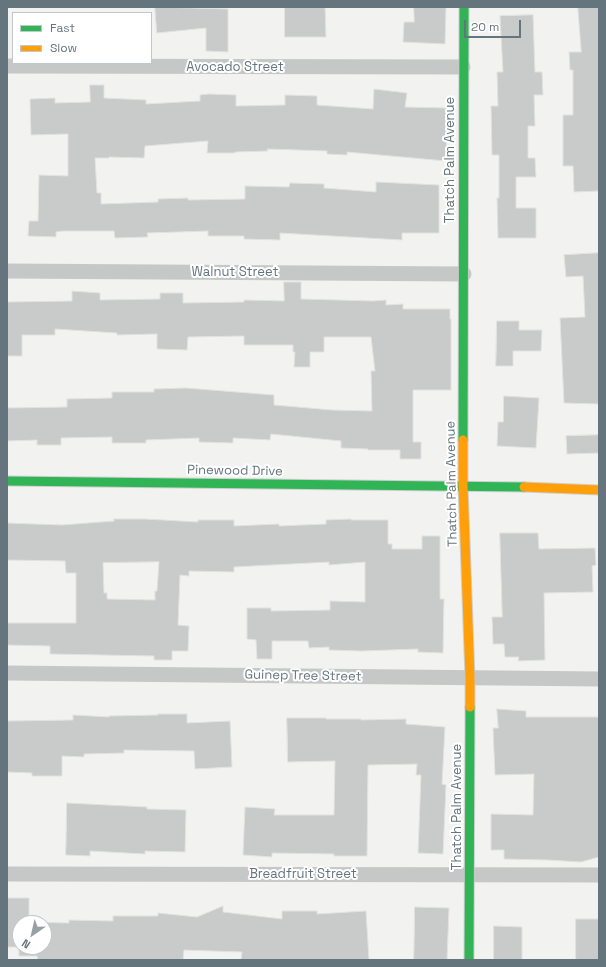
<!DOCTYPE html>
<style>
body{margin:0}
#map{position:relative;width:606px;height:967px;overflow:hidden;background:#f2f2f1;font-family:"Space Grotesk",sans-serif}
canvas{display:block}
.frame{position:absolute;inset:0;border:8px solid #65757e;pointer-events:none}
.legend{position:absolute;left:12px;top:12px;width:140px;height:52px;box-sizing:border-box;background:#fff;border:1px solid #c1c8cb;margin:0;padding:5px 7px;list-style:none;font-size:12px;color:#65757e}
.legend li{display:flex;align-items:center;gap:8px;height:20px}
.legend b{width:20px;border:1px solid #c1c8cb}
.north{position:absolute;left:12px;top:915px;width:40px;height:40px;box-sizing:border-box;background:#fff;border:1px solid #c1c8cb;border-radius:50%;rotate:214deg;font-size:11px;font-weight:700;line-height:16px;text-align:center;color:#65757e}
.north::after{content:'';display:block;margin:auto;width:14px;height:18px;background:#96a1a6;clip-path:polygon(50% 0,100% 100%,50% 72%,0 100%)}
.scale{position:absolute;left:464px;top:20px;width:57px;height:18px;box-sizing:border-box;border:2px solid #65757e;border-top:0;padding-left:5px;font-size:12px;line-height:14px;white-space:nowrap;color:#65757e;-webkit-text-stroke:3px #fff;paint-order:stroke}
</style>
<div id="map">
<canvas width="606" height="967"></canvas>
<div class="frame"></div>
<ul class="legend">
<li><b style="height:5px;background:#30b455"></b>Fast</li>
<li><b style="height:5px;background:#ff9f0a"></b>Slow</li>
</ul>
<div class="north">N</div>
<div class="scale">20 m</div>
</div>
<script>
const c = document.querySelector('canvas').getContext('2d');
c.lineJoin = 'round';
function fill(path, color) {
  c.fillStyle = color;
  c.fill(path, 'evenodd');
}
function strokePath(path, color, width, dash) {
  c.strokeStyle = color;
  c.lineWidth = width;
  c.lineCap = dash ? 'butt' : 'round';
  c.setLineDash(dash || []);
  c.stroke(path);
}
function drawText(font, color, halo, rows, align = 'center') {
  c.font = font + ' "Space Grotesk",sans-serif';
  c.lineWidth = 4;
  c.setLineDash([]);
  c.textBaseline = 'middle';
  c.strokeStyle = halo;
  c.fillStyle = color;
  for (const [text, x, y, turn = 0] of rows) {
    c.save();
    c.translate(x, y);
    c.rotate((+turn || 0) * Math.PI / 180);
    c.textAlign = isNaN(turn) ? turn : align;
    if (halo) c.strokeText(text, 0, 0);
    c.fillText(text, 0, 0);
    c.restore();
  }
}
const building = new Path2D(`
 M 155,7 L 228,9 L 228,52 L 206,51 L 206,28 L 157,33 Z
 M 285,7 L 325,7 L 326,37 L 285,37 Z
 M 414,7 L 446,7 L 445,44 L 403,42 L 404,22 L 414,22 Z
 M 578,7 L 599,7 L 599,191 L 574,192 L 573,166 L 563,166 L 563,115 L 573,115 L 573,70 L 570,70 L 569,52 L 581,52 Z
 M 533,15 L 535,72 L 542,72 L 543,95 L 534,95 L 535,126 L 528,126 L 528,158 L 535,158 L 536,177 L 516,177 L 516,208 L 536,208 L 536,238 L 498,238 L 497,198 L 499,198 L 499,155 L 492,155 L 491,106 L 498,106 L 497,72 L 503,72 L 500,16 Z
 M 90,85 L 104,85 L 104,98 L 146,100 L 146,104 L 200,101 L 200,95 L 209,94 L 236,95 L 236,106 L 285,105 L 285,95 L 317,96 L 317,105 L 373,109 L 374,89 L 407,93 L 405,107 L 447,108 L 446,161 L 347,152 L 347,155 L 327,154 L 327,151 L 267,149 L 268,151 L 235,152 L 235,153 L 207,153 L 208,141 L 145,146 L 144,158 L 109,157 L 109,158 L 95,158 L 97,193 L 101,193 L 101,204 L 158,202 L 158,199 L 188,198 L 188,200 L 245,199 L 245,186 L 289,187 L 290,183 L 324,184 L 324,188 L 376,192 L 376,182 L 439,185 L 439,233 L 402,233 L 402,240 L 280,233 L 280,240 L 244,239 L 244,236 L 208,236 L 208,231 L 147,233 L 148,237 L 115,238 L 114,231 L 63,231 L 56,232 L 56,237 L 28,236 L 29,221 L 38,221 L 39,175 L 68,176 L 68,134 L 31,135 L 30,99 L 55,98 L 55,103 L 90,102 Z
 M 599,253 L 599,404 L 564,403 L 560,318 L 585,317 L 583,276 L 566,277 L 564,255 Z
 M 284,282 L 301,282 L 301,299 L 373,301 L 386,300 L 386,305 L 403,304 L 403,309 L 450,309 L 450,319 L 451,319 L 451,390 L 413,390 L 413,442 L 421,442 L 421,459 L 400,459 L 400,450 L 368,450 L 368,449 L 341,448 L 341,441 L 271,434 L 270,440 L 233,438 L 233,443 L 199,442 L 199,438 L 146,440 L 146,443 L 112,443 L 112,437 L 61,438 L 61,445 L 37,445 L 37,440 L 7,441 L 7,408 L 67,407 L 67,399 L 112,398 L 112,392 L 154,392 L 154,389 L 186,388 L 274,395 L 274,405 L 332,410 L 372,411 L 371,371 L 375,371 L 371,337 L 324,337 L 324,352 L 310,352 L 310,367 L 294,367 L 295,352 L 293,352 L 293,345 L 244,345 L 244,336 L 188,337 L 187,350 L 157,349 L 157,334 L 117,335 L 117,333 L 55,329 L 55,335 L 22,335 L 22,356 L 7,356 L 7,302 L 72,301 L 72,291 L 100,293 L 100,300 L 160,299 L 160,293 L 183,293 L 183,303 L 244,302 L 244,300 L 284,301 Z
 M 497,321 L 519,321 L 519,330 L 542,330 L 541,351 L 513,351 L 513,366 L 496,366 Z
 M 504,396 L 539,398 L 536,448 L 497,446 L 498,422 L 503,422 Z
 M 599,435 L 599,453 L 567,454 L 566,436 Z
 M 114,519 L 145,519 L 198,522 L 198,520 L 234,520 L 234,526 L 279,524 L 279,526 L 326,524 L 326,520 L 351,519 L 351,520 L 388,520 L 388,544 L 392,544 L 392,549 L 422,549 L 422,536 L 440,536 L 440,599 L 444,599 L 443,653 L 418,652 L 418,649 L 361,651 L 329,650 L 329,647 L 309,648 L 308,641 L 272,641 L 272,659 L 257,659 L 256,640 L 247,639 L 247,608 L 271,608 L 271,611 L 330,610 L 330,601 L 365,602 L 365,562 L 329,565 L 329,562 L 234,567 L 234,572 L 189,571 L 189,576 L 180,575 L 178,625 L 189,626 L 188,651 L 172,651 L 172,660 L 154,660 L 154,656 L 50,654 L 50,646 L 7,645 L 7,623 L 76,623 L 76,573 L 66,573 L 65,561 L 7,560 L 7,523 L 62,525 L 114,521 ZM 159,562 L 157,591 L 155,591 L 155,600 L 107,599 L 107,593 L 104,593 L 103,563 Z
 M 500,533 L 538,533 L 539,549 L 595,548 L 596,565 L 592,566 L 593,592 L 544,593 L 545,660 L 518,661 L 519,657 L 505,657 L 504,644 L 493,644 L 492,617 L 502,617 Z
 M 497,709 L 526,711 L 526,717 L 599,717 L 599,857 L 581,862 L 548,860 L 504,859 L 504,850 L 491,850 L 491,814 L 533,815 L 534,774 L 495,775 L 493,728 L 498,728 Z
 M 158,714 L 187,714 L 187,723 L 230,721 L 232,767 L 195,769 L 194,751 L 124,750 L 124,753 L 84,754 L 84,757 L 62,756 L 62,776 L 32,776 L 32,773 L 7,772 L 7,721 L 73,720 L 73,715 L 109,717 L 109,716 L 158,715 Z
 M 287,718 L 326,718 L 326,719 L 361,719 L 361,720 L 406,719 L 406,724 L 445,727 L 442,784 L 446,785 L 443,854 L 418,853 L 421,775 L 416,775 L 417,764 L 368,765 L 367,856 L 334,856 L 334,854 L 272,853 L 272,857 L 243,855 L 245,807 L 275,809 L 274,815 L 334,815 L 335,761 L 288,762 Z
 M 67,803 L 147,807 L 147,809 L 186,810 L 185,852 L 145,851 L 145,854 L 90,851 L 90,856 L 66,855 Z
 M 7,898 L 29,898 L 29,922 L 69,923 L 69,920 L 113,921 L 113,916 L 158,916 L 158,913 L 197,917 L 223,906 L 223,912 L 282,919 L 282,911 L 317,911 L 317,914 L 366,911 L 369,960 L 241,960 L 242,952 L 184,950 L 183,960 L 38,960 L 37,956 L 19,956 L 19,947 L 7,947 ZM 20,923 L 44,923 L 44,947 L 20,947 Z
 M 415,907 L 449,908 L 447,960 L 414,960 Z
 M 576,919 L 599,919 L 599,960 L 576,960 Z
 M 494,926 L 522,927 L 522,960 L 494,960 Z`);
const street = new Path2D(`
 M 7,66 L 463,67
 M 7,271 L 464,274
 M 7,673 L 599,679
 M 7,874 L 599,875`);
const fast = new Path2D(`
 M 463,440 L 464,7
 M 7,481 L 524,487
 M 469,960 L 470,707`);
const slow = new Path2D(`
 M 463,440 L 463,486 L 470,678 L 470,707
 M 524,487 L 599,490`);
const streetNames = [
 ["Avocado Street",235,67],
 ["Thatch Palm Avenue",450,160,-90],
 ["Walnut Street",235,272],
 ["Pinewood Drive",235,471,1],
 ["Thatch Palm Avenue",452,484,-91],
 ["Guinep Tree Street",303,676,1],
 ["Thatch Palm Avenue",457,807,-90],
 ["Breadfruit Street",303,874]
];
fill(building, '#c9caca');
strokePath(building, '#e1e1e0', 1);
strokePath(fast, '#cfcfcf', 11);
strokePath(slow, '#cfcfcf', 11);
strokePath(street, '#c6c8c8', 15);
strokePath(fast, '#30b455', 9);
strokePath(slow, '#ff9f0a', 9);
drawText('13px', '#65757e', '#fff', streetNames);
</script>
